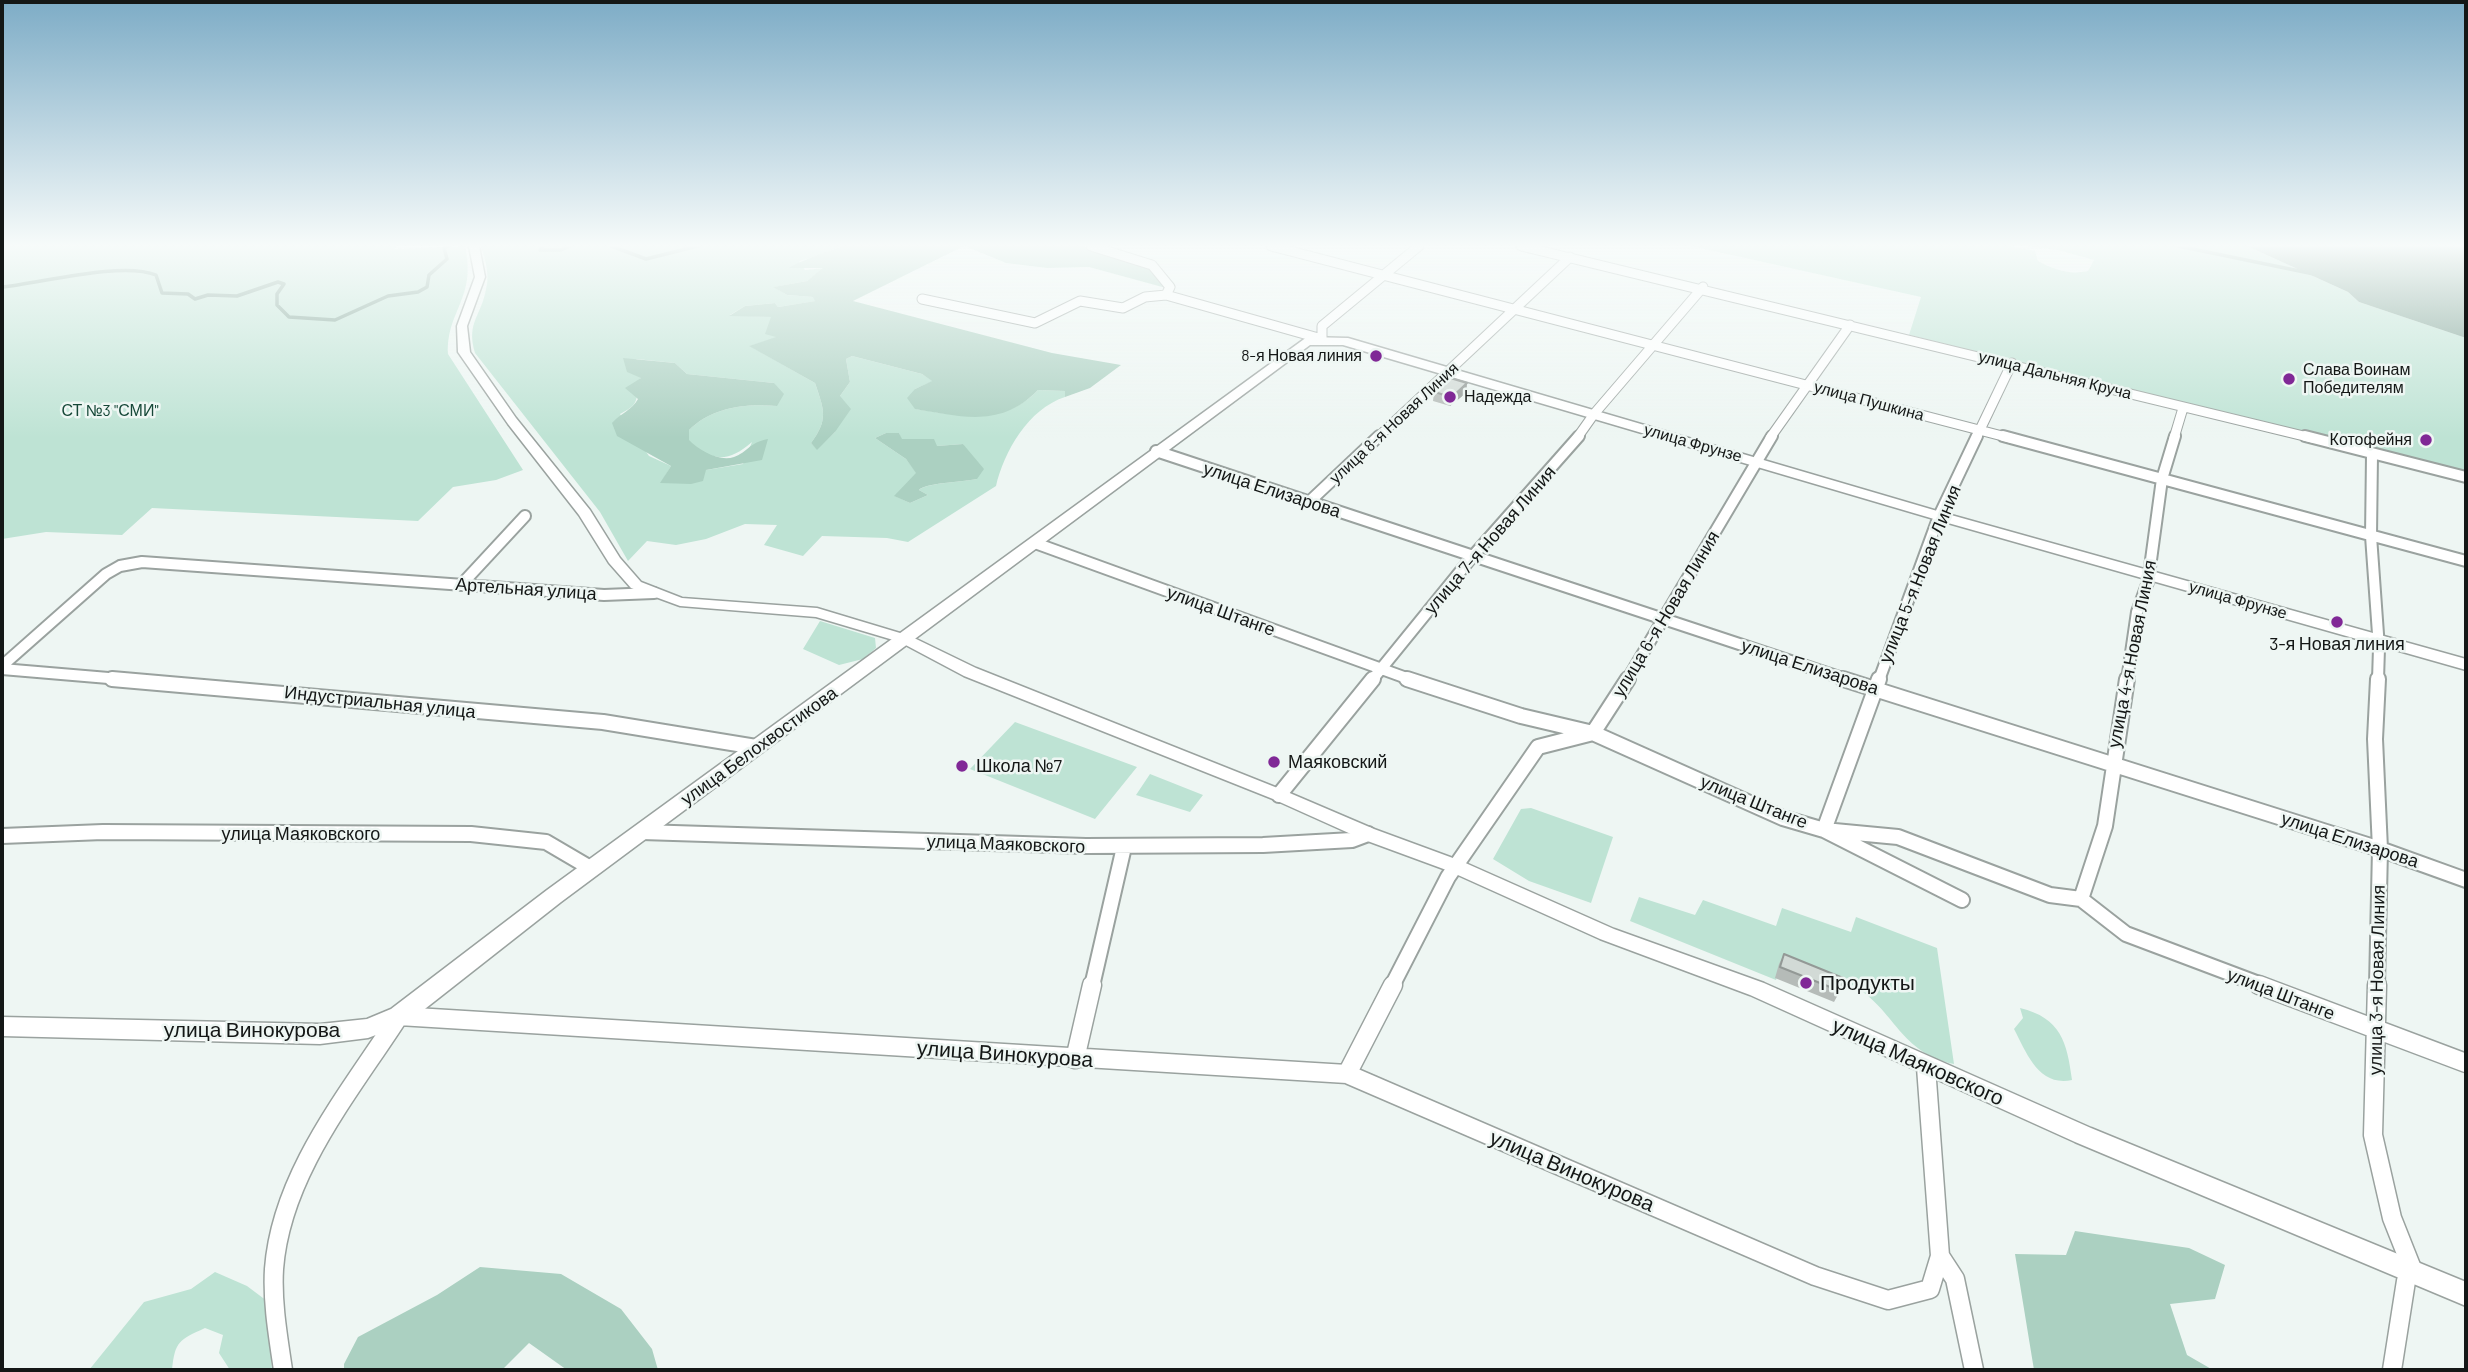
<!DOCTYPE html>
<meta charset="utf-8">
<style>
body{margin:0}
#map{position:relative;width:2468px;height:1372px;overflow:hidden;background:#eef6f3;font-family:Barlow,sans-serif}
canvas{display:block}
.frame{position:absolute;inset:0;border:4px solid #141716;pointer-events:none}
</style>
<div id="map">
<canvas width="2468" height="1372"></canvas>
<div class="frame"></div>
</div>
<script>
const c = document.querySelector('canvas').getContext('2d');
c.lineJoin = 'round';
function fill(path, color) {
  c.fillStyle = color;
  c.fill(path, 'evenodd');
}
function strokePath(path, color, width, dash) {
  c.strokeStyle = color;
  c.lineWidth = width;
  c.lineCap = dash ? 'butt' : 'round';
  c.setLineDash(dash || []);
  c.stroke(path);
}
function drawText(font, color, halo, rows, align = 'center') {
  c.font = font + ' Barlow,sans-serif';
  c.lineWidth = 5;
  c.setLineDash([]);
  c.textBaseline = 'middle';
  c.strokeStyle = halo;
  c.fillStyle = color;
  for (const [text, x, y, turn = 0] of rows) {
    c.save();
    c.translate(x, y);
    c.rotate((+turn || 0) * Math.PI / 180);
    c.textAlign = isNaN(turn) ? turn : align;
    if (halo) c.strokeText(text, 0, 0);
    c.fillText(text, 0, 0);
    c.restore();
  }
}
const green = new Path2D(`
 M 2,246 L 397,246 L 394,249 L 465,246 C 477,298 446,311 448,354 L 523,470 L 496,480 L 453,487 L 418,521 L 152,508 L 122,535 L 46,532 L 2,539 Z
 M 481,246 L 845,246 C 829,249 816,258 799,261 L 805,270 L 825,268 L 807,281 L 774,287 L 787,295 L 814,297 L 816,301 L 778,307 L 775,303 L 745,306 L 730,315 L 772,317 L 778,337 L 750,346 L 815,383 C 824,410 829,419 811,443 L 817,449 L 835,432 L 840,396 L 850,382 L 846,359 L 852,356 L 922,374 L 933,381 L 915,389 L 916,409 C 959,416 1005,425 1038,390 L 1065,391 L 1065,397 C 1028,409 1004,452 996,486 L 908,542 L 887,538 L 822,536 L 803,556 L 764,545 L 777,525 L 745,524 L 706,539 L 676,545 L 647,541 L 628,561 L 600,512 L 475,353 C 466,322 481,317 486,289 C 490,274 485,260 481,246 ZM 636,359 L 675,363 L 687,374 L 774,383 L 777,406 C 746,403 712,407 689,430 L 688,440 C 712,463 729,462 752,442 L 743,464 L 706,470 L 661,483 L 671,466 L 649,456 L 620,414 C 636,406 639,401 636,383 L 641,378 ZM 886,433 L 899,433 L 901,439 L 937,446 L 963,444 L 977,479 C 963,482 925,483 919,490 L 928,495 L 910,503 L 895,496 L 917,473 L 906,459 L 875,438 Z
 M 1691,246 L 2009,246 L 2035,251 L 2038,261 C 2055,270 2069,275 2088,271 L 2094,260 L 2058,250 L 2027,246 L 2247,246 L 2348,292 L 2359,302 L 2466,338 L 2466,472 L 1913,336 L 1909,335 L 1921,297 Z
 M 820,621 L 875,638 L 876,648 L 863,659 L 839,665 L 803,649 Z
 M 1015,722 L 1137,767 L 1095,819 L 970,769 Z
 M 1150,774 L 1203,795 L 1190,812 L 1136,795 Z
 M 1531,808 L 1613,837 L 1591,903 L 1529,881 L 1493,859 L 1521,809 Z
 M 1639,897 L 1695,915 L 1703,900 L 1776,926 L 1782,908 L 1851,932 L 1856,917 L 1937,948 L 1954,1064 C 1900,1053 1895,1010 1854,986 C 1833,975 1805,969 1782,961 L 1776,980 L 1630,921 Z
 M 2020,1008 C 2061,1018 2067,1042 2072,1080 C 2039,1087 2027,1054 2014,1029 L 2023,1018 Z
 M 215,1272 L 247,1286 L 267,1301 L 272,1370 L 230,1370 L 219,1353 L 223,1335 L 205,1328 C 179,1340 175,1341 172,1370 L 89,1370 L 144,1302 L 191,1289 Z`);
const forest = new Path2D(`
 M 845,246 L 964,246 L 853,301 L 1052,353 L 1121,365 L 1090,388 L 1065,397 L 1065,391 L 1038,390 C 1001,428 963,417 915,409 L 907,398 L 915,389 L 932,381 L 922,374 L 852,356 L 846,359 L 850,382 L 840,396 L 851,409 L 835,432 L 817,450 L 811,443 C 829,419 824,410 815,383 L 749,346 L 776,337 L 765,334 L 771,317 L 729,316 L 745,306 L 775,303 L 778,307 L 815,301 L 813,297 L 787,295 L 773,287 L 807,281 L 823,268 L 789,268 C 797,262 835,248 845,246 Z
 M 965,246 L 1084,246 L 1151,269 L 1166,288 L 1089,267 L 1047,268 L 1006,263 Z
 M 623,358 L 675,363 L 687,374 L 774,383 L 784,394 L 777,406 C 746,403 712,407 689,430 L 689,440 C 699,450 719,462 734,457 C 748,452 748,443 768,439 L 762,460 L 706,470 L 703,481 L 691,484 L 660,483 L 671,466 L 617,436 L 612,423 C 621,413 632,410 638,399 L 625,388 L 641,378 L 627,372 Z
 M 886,433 L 899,433 L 902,439 L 934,439 L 937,446 L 963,444 L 984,469 L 977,479 C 963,482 924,483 919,490 L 928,495 L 910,503 L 894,496 L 916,473 L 906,459 L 875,438 Z
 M 2075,1231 L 2189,1248 L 2225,1265 L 2215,1299 L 2170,1304 L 2187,1355 L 2213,1370 L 2034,1370 L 2015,1254 L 2066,1255 Z
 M 480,1267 L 561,1274 L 621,1309 L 652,1349 L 658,1370 L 567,1370 L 529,1343 L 502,1370 L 344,1370 L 344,1364 L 358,1337 L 437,1295 Z`);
const water = new Path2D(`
 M 2247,246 L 2466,246 L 2466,338 L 2359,302 L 2348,292 Z`);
const stream = new Path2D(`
 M 543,246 L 540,250 L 561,250 L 570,246
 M 611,246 L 646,259 L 698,246
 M 2178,246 L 2314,274
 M 2,287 C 41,283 122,261 156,275 L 162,293 L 188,294 L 195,299 L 208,295 L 237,296 L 278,282 L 284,284 L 277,294 L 277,305 L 289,317 L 335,320 L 388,296 L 418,292 L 427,287 L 429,275 L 447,259 L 444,248 L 449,246`);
const minorFar3 = new Path2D(`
 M 1091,246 L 1152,265 L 1170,287 L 1166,295
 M 1271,246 L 2010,438
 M 1521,246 L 2312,438
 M 922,299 L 1035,323 L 1080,301 L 1123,308 L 1145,297 L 1166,295 L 1322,339 L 1322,326 L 1419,246
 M 1377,438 L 1570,257
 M 1577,438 L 1594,414 L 1703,287
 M 1770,438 L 1850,325
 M 1976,438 L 2012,363
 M 2174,438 L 2183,408`);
const minorFar2 = new Path2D(`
 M 2003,436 L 2466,561
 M 2305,436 L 2466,477
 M 1156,451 L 1848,680
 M 2372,455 L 2371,536 L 2379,648 L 2378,680
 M 1309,502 L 1379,436
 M 1035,543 L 1412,680
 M 461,585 L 525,516
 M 2,666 L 106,574 L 120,566 L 142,562 L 604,595 L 654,593
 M 2,669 L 132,680
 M 1372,680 L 1472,557 L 1579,436
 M 1627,680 L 1772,436
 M 1879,680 L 1939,516 L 1977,436
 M 2127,680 L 2137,612 L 2148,582 L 2162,479 L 2175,436`);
const minorFar1 = new Path2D(`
 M 112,679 L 603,722 L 756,747
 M 1407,679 L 1521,716 L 1593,733 L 1783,818 L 1824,830 L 1898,837 L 2050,895 L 2081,899 L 2126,934 L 2264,986
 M 1843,679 L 2380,849 L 2466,880
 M 1879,679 L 1824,830 L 1962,900
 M 1279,795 L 1373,679
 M 642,832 L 1086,846 L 1263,845 L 1352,840 L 1368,834
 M 2,836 L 103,832 L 471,834 L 546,842 L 592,869
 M 2081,899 L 2105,826 L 2127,679
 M 1092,986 L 1124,847
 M 1392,986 L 1448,877 L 1538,747 L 1593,733 L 1628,679
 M 2377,986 L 2380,849 L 2375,739 L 2378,679`);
const minor = new Path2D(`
 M 2259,985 L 2466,1063
 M 2377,985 L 2373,1135 L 2392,1218 L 2413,1271 L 2406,1281 L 2392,1370
 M 1075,1059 L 1092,985
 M 1347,1074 L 1393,985
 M 1940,1256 L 1955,1279 L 1974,1370
 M 283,1370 C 278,1336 272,1302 274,1269 C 281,1174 350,1092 399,1016 L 1347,1074 L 1815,1276 L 1888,1300 L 1930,1289 L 1940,1256 L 1926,1067`);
const tertiary = new Path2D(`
 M 469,246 L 479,246 L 485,277 L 467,326 L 470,352 L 516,418 L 590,510 L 620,558 L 641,582 L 682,598 L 817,608 L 910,636 L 976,668 L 1285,791 L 1374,829 L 1461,861 L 1614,929 L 1764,983 L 2091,1128 L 2466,1282 L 2466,1306 L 2075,1142 L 1750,995 L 1600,939 L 1449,871 L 1362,839 L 1273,799 L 964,676 L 900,642 L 816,617 L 680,606 L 631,588 L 609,563 L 579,515 L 508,424 L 458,352 L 457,326 L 475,277 Z`);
const secondary = new Path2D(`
 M 1307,337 L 1348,338 L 1944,513 L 2466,659 L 2466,670 L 1934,519 L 1343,345 L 1310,345 L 561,902 L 407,1023 L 368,1038 L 320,1044 L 2,1036 L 2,1017 L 320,1024 L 367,1019 L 391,1009 L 547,890 Z`);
const wall = new Path2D(`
 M 1467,383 L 1466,393 L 1450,406 L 1433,401 L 1434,392 Z
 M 1784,954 L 1840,991 L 1834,1002 L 1775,978 L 1779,964 Z`);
const shadedWall = new Path2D(`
 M 1467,383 L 1466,393 L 1450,406 L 1452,397 Z`);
const building = new Path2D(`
 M 1450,378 L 1467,383 L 1452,397 L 1434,392 Z
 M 1784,954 L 1843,978 L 1840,991 L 1780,967 Z`);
const markers = [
 [1376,356,7,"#802896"],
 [2289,379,7,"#802896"],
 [1450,397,7,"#802896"],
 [2426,440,7,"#802896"],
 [2337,622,7,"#802896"],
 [1274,762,7,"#802896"],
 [962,766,7,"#802896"],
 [1806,983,7,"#802896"]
];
const farPoinames = [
 ["8-я Новая линия",1362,356],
 ["Слава Воинам",2303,370,"left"],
 ["Победителям",2303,388,"left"],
 ["Надежда",1464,397,"left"],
 ["Котофейня",2412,440]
];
const farStreetnames = [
 ["улица Дальняя Круча",2055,375,14],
 ["улица Пушкина",1869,401,15],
 ["улица 8-я Новая Линия",1394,423,-43],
 ["улица Фрунзе",1693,443,16],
 ["улица Фрунзе",2238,600,16]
];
const farParknames = [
 ["СТ №3 \"СМИ\"",110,411]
];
const streetNames = [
 ["улица Елизарова",1272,490,18],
 ["улица 7-я Новая Линия",1490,540,-49],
 ["улица 5-я Новая Линия",1920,574,-68],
 ["Артельная улица",526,589,4],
 ["улица Штанге",1221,611,20],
 ["улица 6-я Новая Линия",1666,614,-59],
 ["улица 4-я Новая Линия",2132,654,-79],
 ["улица Елизарова",1810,667,18],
 ["Индустриальная улица",380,702,6],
 ["улица Белохвостикова",759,746,-36],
 ["улица Штанге",1754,802,22],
 ["улица Маяковского",301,834],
 ["улица Елизарова",2350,840,18],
 ["улица Маяковского",1006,844,2],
 ["улица 3-я Новая Линия",2377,980,-89],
 ["улица Штанге",2281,994,21]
];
const poiNames = [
 ["3-я Новая линия",2337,644,"center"],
 ["Маяковский",1288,762],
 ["Школа №7",976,766]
];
const nearPoinames = [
 ["Продукты",1820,983]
];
const nearStreetnames = [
 ["улица Винокурова",252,1030],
 ["улица Винокурова",1005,1054,4],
 ["улица Маяковского",1918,1062,24],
 ["улица Винокурова",1572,1171,23]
];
fill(green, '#bee3d4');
fill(forest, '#abd0c1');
fill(water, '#7ca092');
strokePath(stream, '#7ca092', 3.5);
strokePath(minorFar3, '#9aa29f', 11);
strokePath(minorFar2, '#9aa29f', 14);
strokePath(minorFar1, '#9aa29f', 18);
strokePath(minor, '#9aa29f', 21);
strokePath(tertiary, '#9aa29f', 3);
strokePath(secondary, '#9aa29f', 3);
strokePath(minorFar3, '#fff', 9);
strokePath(minorFar2, '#fff', 10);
strokePath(minorFar1, '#fff', 14);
strokePath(minor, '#fff', 18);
fill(tertiary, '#fff');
fill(secondary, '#fff');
fill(wall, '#b5bbb8');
fill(shadedWall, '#939996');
fill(building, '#d2dad6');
strokePath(building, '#939996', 2);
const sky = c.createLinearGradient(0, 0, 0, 438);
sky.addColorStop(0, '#7dacc6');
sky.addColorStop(0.56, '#f7fbfa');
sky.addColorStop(1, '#f7fbfa00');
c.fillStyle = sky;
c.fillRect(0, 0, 2468, 438);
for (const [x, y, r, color] of markers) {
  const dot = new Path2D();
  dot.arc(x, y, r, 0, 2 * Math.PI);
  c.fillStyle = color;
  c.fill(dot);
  strokePath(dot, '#eef6f3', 2.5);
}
drawText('16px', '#141716', '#eef6f3', farPoinames, 'right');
drawText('16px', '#141716', '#eef6f3', farStreetnames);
drawText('16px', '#164838', '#eef6f3', farParknames);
drawText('18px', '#141716', '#eef6f3', streetNames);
drawText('18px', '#141716', '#eef6f3', poiNames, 'left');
drawText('21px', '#141716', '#eef6f3', nearPoinames, 'left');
drawText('21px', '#141716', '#eef6f3', nearStreetnames);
</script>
